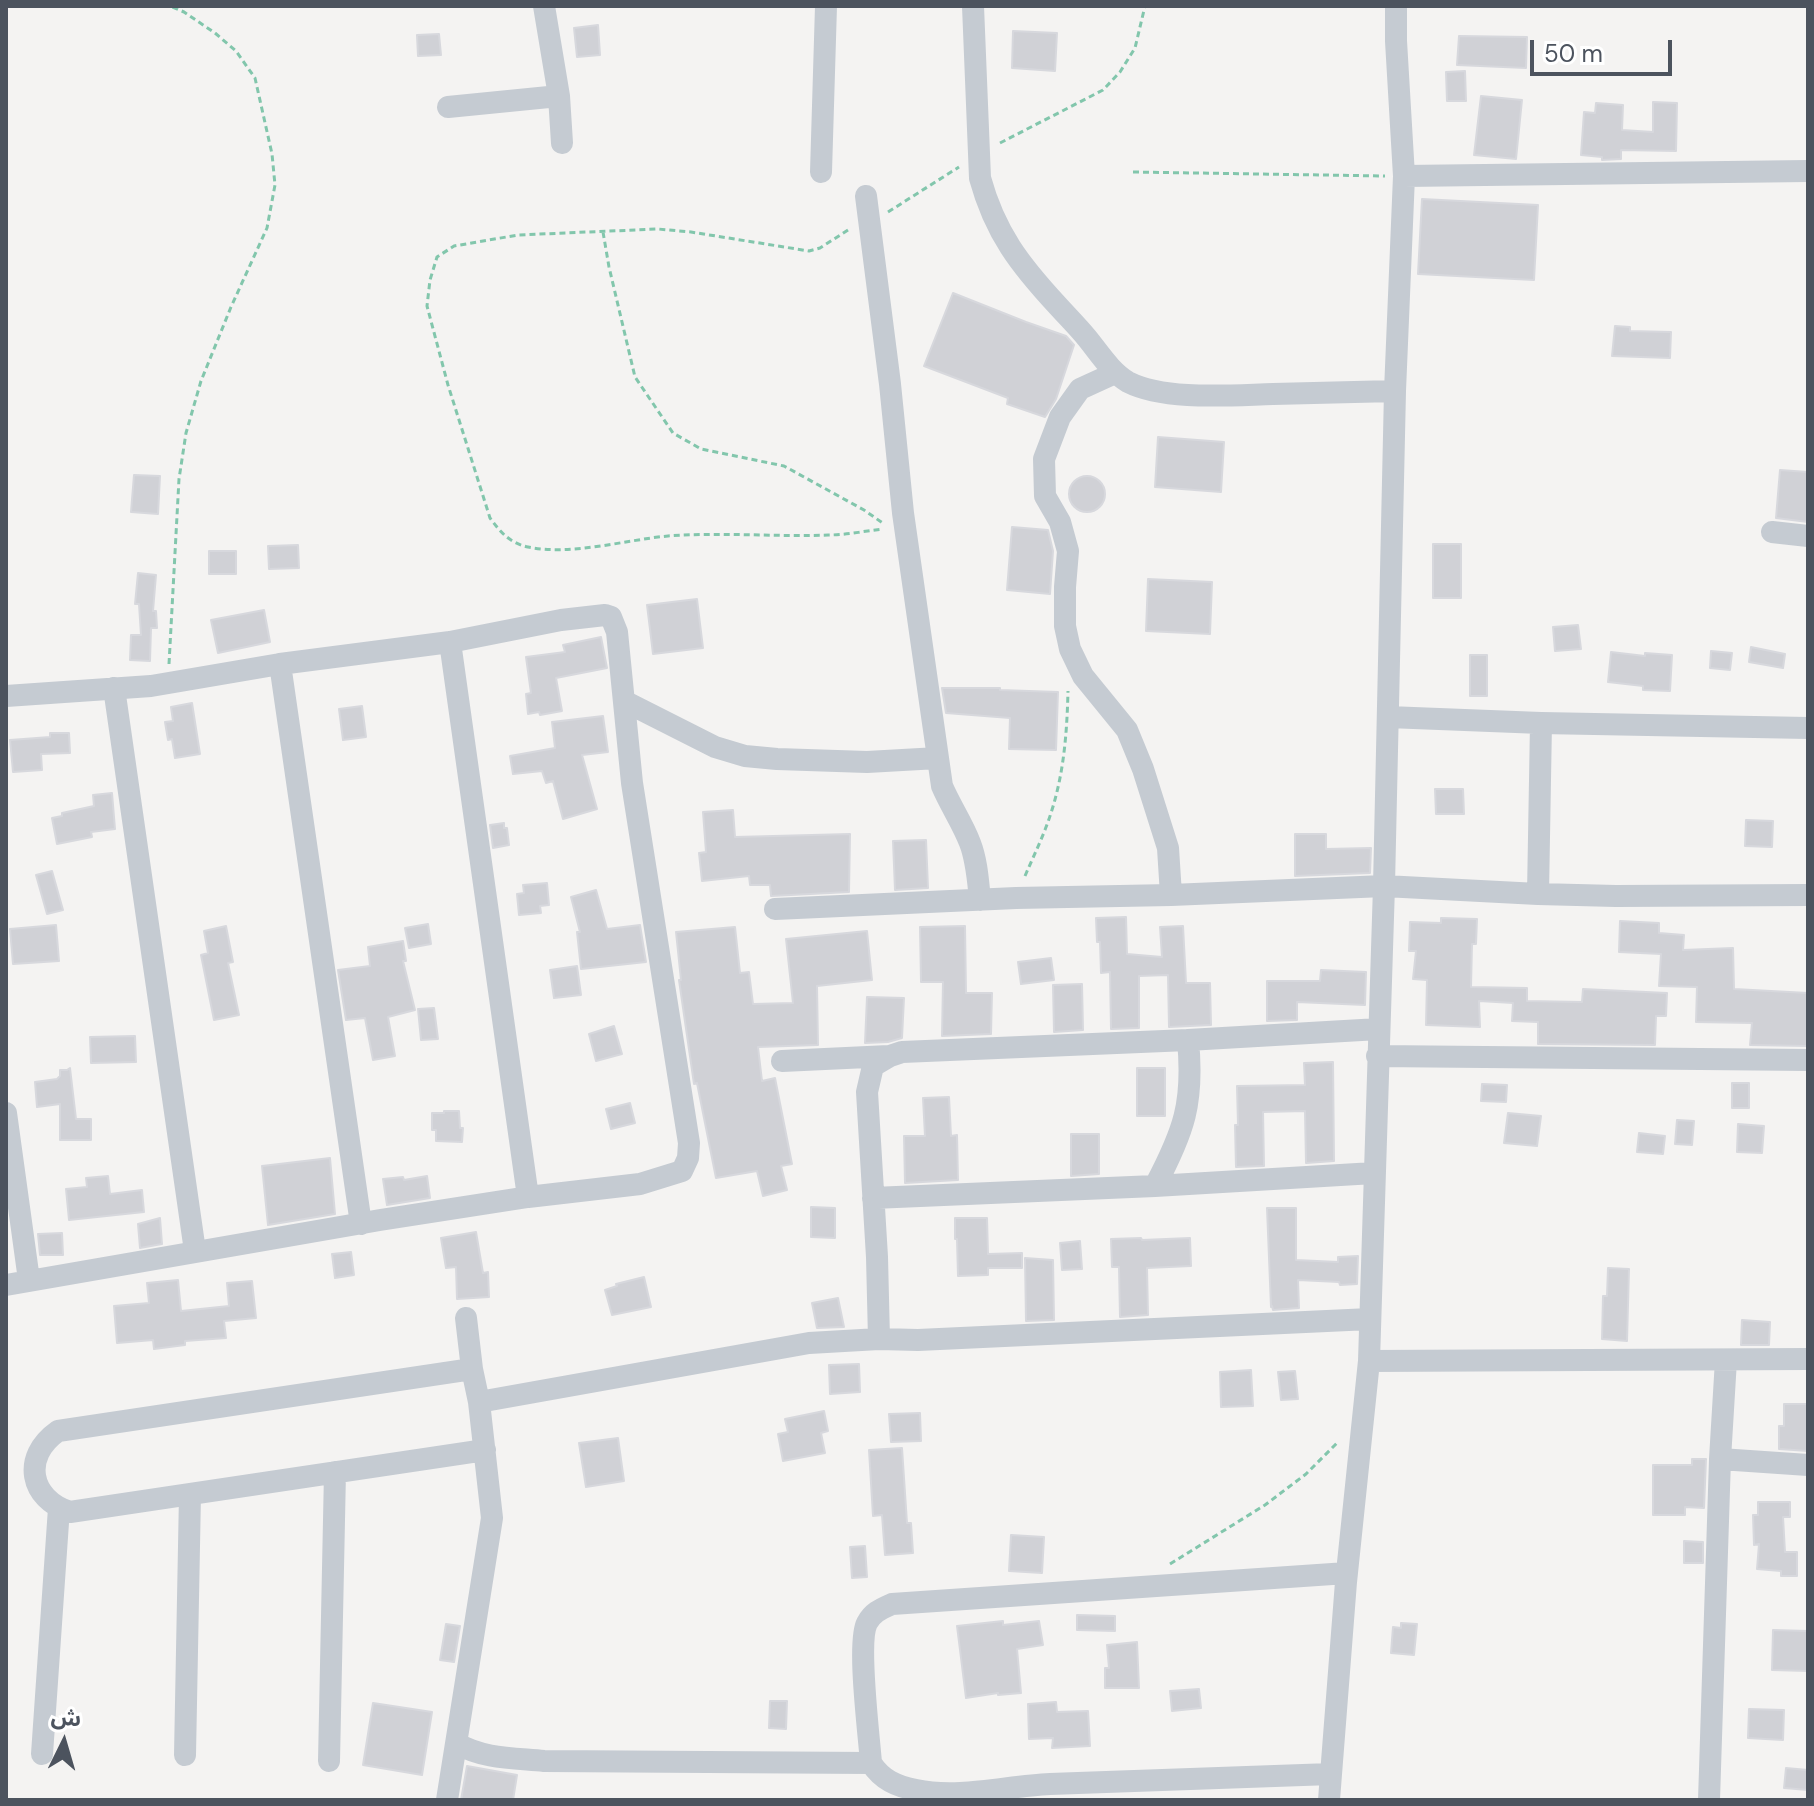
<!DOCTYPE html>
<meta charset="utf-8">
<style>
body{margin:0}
#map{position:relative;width:1814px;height:1806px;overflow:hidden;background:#f4f3f2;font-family:"DM Sans","Noto Sans Arabic",sans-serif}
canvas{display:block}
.frame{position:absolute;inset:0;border:8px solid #4c535e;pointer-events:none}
.north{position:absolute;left:24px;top:1702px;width:80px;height:80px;-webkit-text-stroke:6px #fff;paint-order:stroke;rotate:5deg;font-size:22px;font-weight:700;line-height:32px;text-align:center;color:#4c535e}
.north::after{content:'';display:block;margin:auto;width:28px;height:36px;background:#4c535e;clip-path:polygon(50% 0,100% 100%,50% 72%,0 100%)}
.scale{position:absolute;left:1530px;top:40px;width:142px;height:36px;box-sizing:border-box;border:4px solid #4c535e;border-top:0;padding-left:10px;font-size:24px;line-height:28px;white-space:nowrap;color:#4c535e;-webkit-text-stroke:6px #fff;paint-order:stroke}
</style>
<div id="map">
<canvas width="1814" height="1806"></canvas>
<div class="frame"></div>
<div class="north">ش</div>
<div class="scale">50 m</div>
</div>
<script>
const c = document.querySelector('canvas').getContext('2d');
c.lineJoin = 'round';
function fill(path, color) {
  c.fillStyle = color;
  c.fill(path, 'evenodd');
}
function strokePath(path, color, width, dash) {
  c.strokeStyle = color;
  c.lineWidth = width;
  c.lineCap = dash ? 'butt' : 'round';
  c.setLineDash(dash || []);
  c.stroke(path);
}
const building = new Path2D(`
 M 598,25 L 600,55 L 577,57 L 574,28 Z
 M 1013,31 L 1057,33 L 1055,71 L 1012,68 Z
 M 439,34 L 441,55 L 418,56 L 417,35 Z
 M 1459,36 L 1527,37 L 1526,68 L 1457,65 Z
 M 1465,71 L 1466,101 L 1447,101 L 1446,72 Z
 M 1481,96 L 1522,100 L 1516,159 L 1474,155 Z
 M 1653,102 L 1677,103 L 1676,151 L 1621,150 L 1621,159 L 1602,160 L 1602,157 L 1581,155 L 1584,112 L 1595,113 L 1596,103 L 1623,105 L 1622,130 L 1653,132 Z
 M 1422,199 L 1538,205 L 1534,280 L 1418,274 Z
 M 953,293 L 1026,322 L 1066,336 L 1074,345 L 1056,399 L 1045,417 L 1007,404 L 1008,398 L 924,366 Z
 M 1615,326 L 1630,327 L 1630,331 L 1671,332 L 1670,358 L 1612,356 Z
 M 1158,437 L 1224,442 L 1221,492 L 1155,487 Z
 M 1780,470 L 1808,472 L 1808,522 L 1776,518 Z
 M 134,475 L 160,476 L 158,514 L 131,512 Z
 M1069 494a18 18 0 1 1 36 0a18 18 0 1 1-36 0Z
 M 1012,527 L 1048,530 L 1053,551 L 1050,594 L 1007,590 Z
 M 1433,544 L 1461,544 L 1461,598 L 1433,598 Z
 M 298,545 L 299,568 L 269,569 L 268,546 Z
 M 209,551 L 236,551 L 236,574 L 209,574 Z
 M 138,573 L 156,575 L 153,611 L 156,611 L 157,628 L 151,628 L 150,661 L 130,660 L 131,635 L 141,635 L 139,604 L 135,604 Z
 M 1148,579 L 1212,582 L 1210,634 L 1146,631 Z
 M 697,599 L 703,648 L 653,654 L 647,605 Z
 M 264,610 L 270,642 L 218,653 L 211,620 Z
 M 1578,625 L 1581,649 L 1555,651 L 1553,627 Z
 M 601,637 L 607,668 L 556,678 L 562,711 L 540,715 L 539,712 L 528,714 L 526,694 L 531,693 L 526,657 L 565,652 L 563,645 Z
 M 1751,647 L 1785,654 L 1783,668 L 1749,662 Z
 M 1711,651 L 1732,653 L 1730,670 L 1710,668 Z
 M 1611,652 L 1645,656 L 1645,653 L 1672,655 L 1670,691 L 1643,690 L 1643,686 L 1608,682 Z
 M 1470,655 L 1487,655 L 1487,696 L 1470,696 Z
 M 942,688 L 1000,688 L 1000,690 L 1058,692 L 1056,750 L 1009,749 L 1010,718 L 946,713 Z
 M 192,703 L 200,754 L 175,758 L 172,739 L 168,740 L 165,722 L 173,721 L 171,707 Z
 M 362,706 L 366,737 L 343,740 L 339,709 Z
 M 603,716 L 608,752 L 582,755 L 597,809 L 563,819 L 553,781 L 546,783 L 542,771 L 513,774 L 510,756 L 555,748 L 552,722 Z
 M 50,733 L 69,733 L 70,753 L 41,754 L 42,770 L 13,772 L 10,740 L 50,737 Z
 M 1435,789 L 1463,789 L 1464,814 L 1436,814 Z
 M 112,793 L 115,829 L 91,832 L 92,837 L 57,844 L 52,818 L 62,816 L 62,813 L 94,806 L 93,795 Z
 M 733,810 L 735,837 L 850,834 L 849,892 L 771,896 L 770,885 L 750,885 L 749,876 L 702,881 L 699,853 L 706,852 L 703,812 Z
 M 1746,820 L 1773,821 L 1772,847 L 1745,846 Z
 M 504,823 L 504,828 L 507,828 L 509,845 L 493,848 L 490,825 Z
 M 1295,834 L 1326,834 L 1326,849 L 1371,848 L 1370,873 L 1295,876 Z
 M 926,840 L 928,888 L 895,890 L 893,841 Z
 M 52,871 L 63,910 L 47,914 L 36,875 Z
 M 547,883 L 549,905 L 540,906 L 541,913 L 519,915 L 517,894 L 524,893 L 523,885 Z
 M 596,890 L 607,929 L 640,925 L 646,962 L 581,969 L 577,932 L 580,932 L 571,897 Z
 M 1126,917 L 1127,954 L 1162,957 L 1160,927 L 1183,926 L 1186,983 L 1210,983 L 1211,1025 L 1169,1027 L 1168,975 L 1139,976 L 1139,1028 L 1111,1029 L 1110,972 L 1101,973 L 1100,942 L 1097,942 L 1096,918 Z
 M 1441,918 L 1477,919 L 1476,944 L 1472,944 L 1471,987 L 1527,988 L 1527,1001 L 1582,1002 L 1583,989 L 1667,993 L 1666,1016 L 1656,1016 L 1655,1045 L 1538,1044 L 1538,1022 L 1512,1021 L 1513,1003 L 1479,1001 L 1480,1027 L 1426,1025 L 1427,980 L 1413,979 L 1416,951 L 1409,951 L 1410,922 L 1441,923 Z
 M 1620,921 L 1659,923 L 1659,933 L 1684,935 L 1683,950 L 1733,948 L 1734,989 L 1808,993 L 1808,1046 L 1750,1045 L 1752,1023 L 1696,1022 L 1697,987 L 1659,986 L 1661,954 L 1619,952 Z
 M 428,924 L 431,944 L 409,948 L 405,928 Z
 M 56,925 L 59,961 L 13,964 L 10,929 Z
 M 226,926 L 233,962 L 228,963 L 239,1015 L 214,1020 L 201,955 L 208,953 L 204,931 Z
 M 965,926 L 966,993 L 992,993 L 991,1034 L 942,1036 L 943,982 L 921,982 L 920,927 Z
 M 735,927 L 740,973 L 749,972 L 753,1004 L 793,1003 L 786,939 L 867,931 L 872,980 L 817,986 L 818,1045 L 758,1047 L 762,1081 L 775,1078 L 792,1164 L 781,1166 L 787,1190 L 763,1196 L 757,1171 L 716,1178 L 697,1083 L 694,1084 L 679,980 L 681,980 L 676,932 Z
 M 403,941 L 406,961 L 403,961 L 415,1010 L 388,1017 L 395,1056 L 373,1060 L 365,1018 L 346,1020 L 338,970 L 370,966 L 368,947 Z
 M 1051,958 L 1054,980 L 1021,984 L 1018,962 Z
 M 577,966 L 581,995 L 554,998 L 550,970 Z
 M 1321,970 L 1366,972 L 1365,1005 L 1297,1002 L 1297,1020 L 1267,1021 L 1267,981 L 1320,981 Z
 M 1082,984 L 1083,1030 L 1054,1032 L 1053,985 Z
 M 867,997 L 904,998 L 902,1038 L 888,1042 L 865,1043 Z
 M 434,1008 L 438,1039 L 421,1040 L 418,1009 Z
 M 614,1026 L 622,1054 L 596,1061 L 589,1034 Z
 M 135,1036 L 136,1062 L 91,1063 L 90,1037 Z
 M 1333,1062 L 1334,1161 L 1306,1163 L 1305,1111 L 1263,1112 L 1264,1166 L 1236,1167 L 1235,1125 L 1238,1125 L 1237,1086 L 1305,1085 L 1304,1063 Z
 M 70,1068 L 76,1119 L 91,1119 L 91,1140 L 60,1140 L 60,1104 L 37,1107 L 35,1082 L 57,1079 L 60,1076 L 60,1070 L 67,1070 Z
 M 1137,1068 L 1165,1068 L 1165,1116 L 1137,1116 Z
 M 1732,1083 L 1749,1083 L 1749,1108 L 1732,1108 Z
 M 1482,1084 L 1507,1085 L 1506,1102 L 1481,1101 Z
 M 949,1097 L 951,1136 L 957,1135 L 958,1180 L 905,1183 L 904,1136 L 925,1136 L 923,1098 Z
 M 630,1103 L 635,1123 L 611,1129 L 606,1109 Z
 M 444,1111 L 459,1111 L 460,1128 L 463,1128 L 462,1142 L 436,1141 L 436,1130 L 432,1130 L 432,1113 L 444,1113 Z
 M 1508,1113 L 1541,1116 L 1537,1146 L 1504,1143 Z
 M 1677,1120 L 1694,1121 L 1692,1145 L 1675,1144 Z
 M 1738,1124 L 1764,1126 L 1762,1153 L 1737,1152 Z
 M 1639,1133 L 1665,1136 L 1663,1154 L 1637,1152 Z
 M 1071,1134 L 1099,1134 L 1099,1174 L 1071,1176 Z
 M 330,1158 L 335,1214 L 268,1225 L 262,1166 Z
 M 108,1176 L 110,1194 L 142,1190 L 144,1212 L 69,1220 L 66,1189 L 87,1187 L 86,1178 Z
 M 427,1176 L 430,1198 L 387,1205 L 383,1179 L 403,1177 L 404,1180 Z
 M 811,1207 L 835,1208 L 835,1238 L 811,1237 Z
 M 1267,1208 L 1296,1208 L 1296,1260 L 1338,1262 L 1338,1257 L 1358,1256 L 1357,1284 L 1340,1285 L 1339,1282 L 1298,1280 L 1299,1308 L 1273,1310 L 1272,1306 L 1271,1307 Z
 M 160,1218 L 162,1244 L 140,1248 L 138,1224 Z
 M 955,1218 L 987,1218 L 988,1254 L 1022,1253 L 1022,1268 L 988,1268 L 988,1275 L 958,1276 L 957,1239 L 955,1239 Z
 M 476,1232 L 483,1273 L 488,1272 L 489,1297 L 457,1299 L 456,1267 L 446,1268 L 441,1238 Z
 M 62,1233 L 63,1255 L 40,1255 L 38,1234 Z
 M 1141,1238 L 1142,1240 L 1190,1238 L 1191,1266 L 1147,1268 L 1148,1315 L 1120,1317 L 1119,1267 L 1112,1267 L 1111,1239 Z
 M 1080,1241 L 1082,1269 L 1062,1270 L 1060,1243 Z
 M 351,1252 L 354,1275 L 335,1278 L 332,1254 Z
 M 1025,1258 L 1053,1260 L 1054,1320 L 1026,1321 Z
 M 1608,1268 L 1629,1269 L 1627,1341 L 1602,1339 L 1603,1296 L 1607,1296 Z
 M 644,1277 L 651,1307 L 612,1315 L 605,1290 L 617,1286 L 616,1284 Z
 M 178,1280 L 181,1311 L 229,1306 L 227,1283 L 252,1281 L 256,1318 L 224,1321 L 226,1338 L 185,1341 L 185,1345 L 154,1349 L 153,1340 L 117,1343 L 114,1306 L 149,1303 L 147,1283 Z
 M 838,1298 L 844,1327 L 817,1328 L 812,1303 Z
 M 1742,1320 L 1770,1322 L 1769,1345 L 1741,1345 Z
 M 859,1364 L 860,1392 L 830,1394 L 829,1365 Z
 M 1251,1370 L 1253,1406 L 1221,1407 L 1220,1372 Z
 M 1295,1371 L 1298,1399 L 1281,1400 L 1278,1372 Z
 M 1784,1404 L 1808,1404 L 1808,1451 L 1779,1449 L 1779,1426 L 1784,1426 Z
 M 824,1411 L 828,1431 L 821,1433 L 825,1453 L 783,1461 L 778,1434 L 788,1432 L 785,1419 Z
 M 920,1413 L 921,1441 L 891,1442 L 889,1414 Z
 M 618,1438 L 624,1481 L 586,1487 L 579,1443 Z
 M 902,1448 L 907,1523 L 911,1523 L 913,1553 L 885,1555 L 882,1515 L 873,1516 L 869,1450 Z
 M 1692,1459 L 1706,1459 L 1704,1508 L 1685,1507 L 1685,1515 L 1653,1515 L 1653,1465 L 1692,1465 Z
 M 1758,1502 L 1790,1502 L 1790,1517 L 1783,1517 L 1785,1552 L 1797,1552 L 1797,1576 L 1781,1576 L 1781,1571 L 1757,1569 L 1759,1544 L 1754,1545 L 1753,1515 L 1758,1515 Z
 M 1011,1535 L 1044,1537 L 1042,1573 L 1009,1571 Z
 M 1684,1541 L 1703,1542 L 1703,1563 L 1684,1563 Z
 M 865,1546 L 867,1577 L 852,1578 L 850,1547 Z
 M 1077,1615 L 1115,1616 L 1115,1631 L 1077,1630 Z
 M 1003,1621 L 1003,1625 L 1039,1621 L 1043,1645 L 1017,1649 L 1021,1693 L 998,1695 L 998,1693 L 966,1698 L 957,1626 Z
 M 1401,1623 L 1417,1624 L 1414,1655 L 1391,1653 L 1393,1627 L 1401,1628 Z
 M 446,1624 L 460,1626 L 454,1662 L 440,1660 Z
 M 1773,1630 L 1808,1631 L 1808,1671 L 1772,1670 Z
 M 1137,1642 L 1139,1688 L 1105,1688 L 1105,1668 L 1109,1668 L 1107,1645 Z
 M 1199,1689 L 1201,1708 L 1172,1711 L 1170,1691 Z
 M 770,1701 L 787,1701 L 786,1729 L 769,1728 Z
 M 1056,1702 L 1057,1712 L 1088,1711 L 1090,1746 L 1052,1748 L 1053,1738 L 1029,1739 L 1028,1704 Z
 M 373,1703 L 432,1712 L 422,1775 L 363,1765 Z
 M 1749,1709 L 1784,1710 L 1783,1740 L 1748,1738 Z
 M 467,1766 L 517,1775 L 513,1800 L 461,1800 Z
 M 1786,1768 L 1808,1770 L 1808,1790 L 1784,1788 Z`);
const path = new Path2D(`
 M 1000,143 L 1103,90 L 1120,72 L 1135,48 L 1145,6
 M 1133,172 L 1385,176
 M 888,212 L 959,167
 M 848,230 L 820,248 L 809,251 L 691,232 L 658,229 L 518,235 L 454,246 L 437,257 L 430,280 L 427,306 L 448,385 L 490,518 C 501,533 510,543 528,547 C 572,556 624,540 668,536 C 721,532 775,537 828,535 C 846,535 865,531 883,529
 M 603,232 L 609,267 L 635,377 L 673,433 L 701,449 L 784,466 L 864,510 L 884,524
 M 169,664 L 179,479 L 186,433 L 201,381 L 231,307 L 267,228 L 275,185 L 272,154 L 255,78 L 236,51 L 215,33 L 184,12 L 170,6
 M 1025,876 C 1034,855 1044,835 1051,813 C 1064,773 1067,732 1068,691
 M 1170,1564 L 1265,1505 L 1306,1474 L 1338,1442`);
const minor = new Path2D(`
 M 544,6 L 559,96 L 562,143
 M 973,6 L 980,178 C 995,233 1020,265 1058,306 C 1068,317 1078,327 1087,338 C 1100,354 1111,372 1128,382 C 1165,401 1232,395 1273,394 C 1313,393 1354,392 1395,391
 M 448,107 L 559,96
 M 821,172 L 826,6
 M 1404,176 L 1808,171
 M 866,196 L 890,384 L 903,513 L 942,786 C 950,805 963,824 970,843 C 977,861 978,881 980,900
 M 1115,373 L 1080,389 L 1060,417 L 1044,459 L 1045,496 L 1060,522 L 1068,551 L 1065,587 L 1065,626 L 1070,649 L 1083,676 L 1127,730 L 1143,769 L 1168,848 L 1171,895
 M 1772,532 L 1808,536
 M 450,642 L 528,1197
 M 280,664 L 361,1224
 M 114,688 L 195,1251
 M 6,696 L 151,686 L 280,664 L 450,642 L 561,620 L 605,615 L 611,617 L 617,632 L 632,783 L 689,1143 L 688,1158 L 682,1171 L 640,1184 L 528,1197 L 380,1220 L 6,1285
 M 624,701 L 715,747 L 745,756 L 777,759 L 867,762 L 938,758
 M 1388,717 L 1541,723 L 1808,728
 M 1538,894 L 1541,723
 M 775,909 L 1016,898 L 1171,895 L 1384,886 L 1538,894 L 1616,896 L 1808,895
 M 1377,1056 L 1808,1060
 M 782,1061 L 889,1056
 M 6,1113 L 29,1280
 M 1155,1186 C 1184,1131 1194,1103 1188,1040
 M 873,1198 L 1155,1186 L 1374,1173
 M 1370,1319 L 918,1340 L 879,1339 L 877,1257 L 867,1092 L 873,1066 L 890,1056 L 902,1052 L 1188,1040 L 1379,1029
 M 1369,1361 L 1808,1359
 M 472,1369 L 58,1431 C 21,1457 30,1499 70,1512 L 485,1450
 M 479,1402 L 809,1343 L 879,1339
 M 1720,1459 L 1808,1465
 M 456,1743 C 483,1759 514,1758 544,1761 L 871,1763
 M 42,1754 L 59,1508
 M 185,1755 L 190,1494
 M 329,1761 L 335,1472
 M 1331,1774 C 1237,1778 1143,1780 1050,1784 C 1006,1786 959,1799 916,1790 C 896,1786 882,1780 871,1763 C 869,1735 857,1642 867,1623 C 873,1612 881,1609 892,1604 L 1347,1573
 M 447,1800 L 492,1518 L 479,1402 L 472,1369 L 466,1318
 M 1329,1800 L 1346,1582 L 1369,1361 L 1384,886 L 1395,391 L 1404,176 L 1396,41 L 1396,6
 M 1709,1800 L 1720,1459 L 1726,1360`);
fill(building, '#d0d1d6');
strokePath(building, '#d7d8dd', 2);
strokePath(path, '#82c6ac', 3, [6, 4]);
strokePath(minor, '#c5cbd2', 22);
</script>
